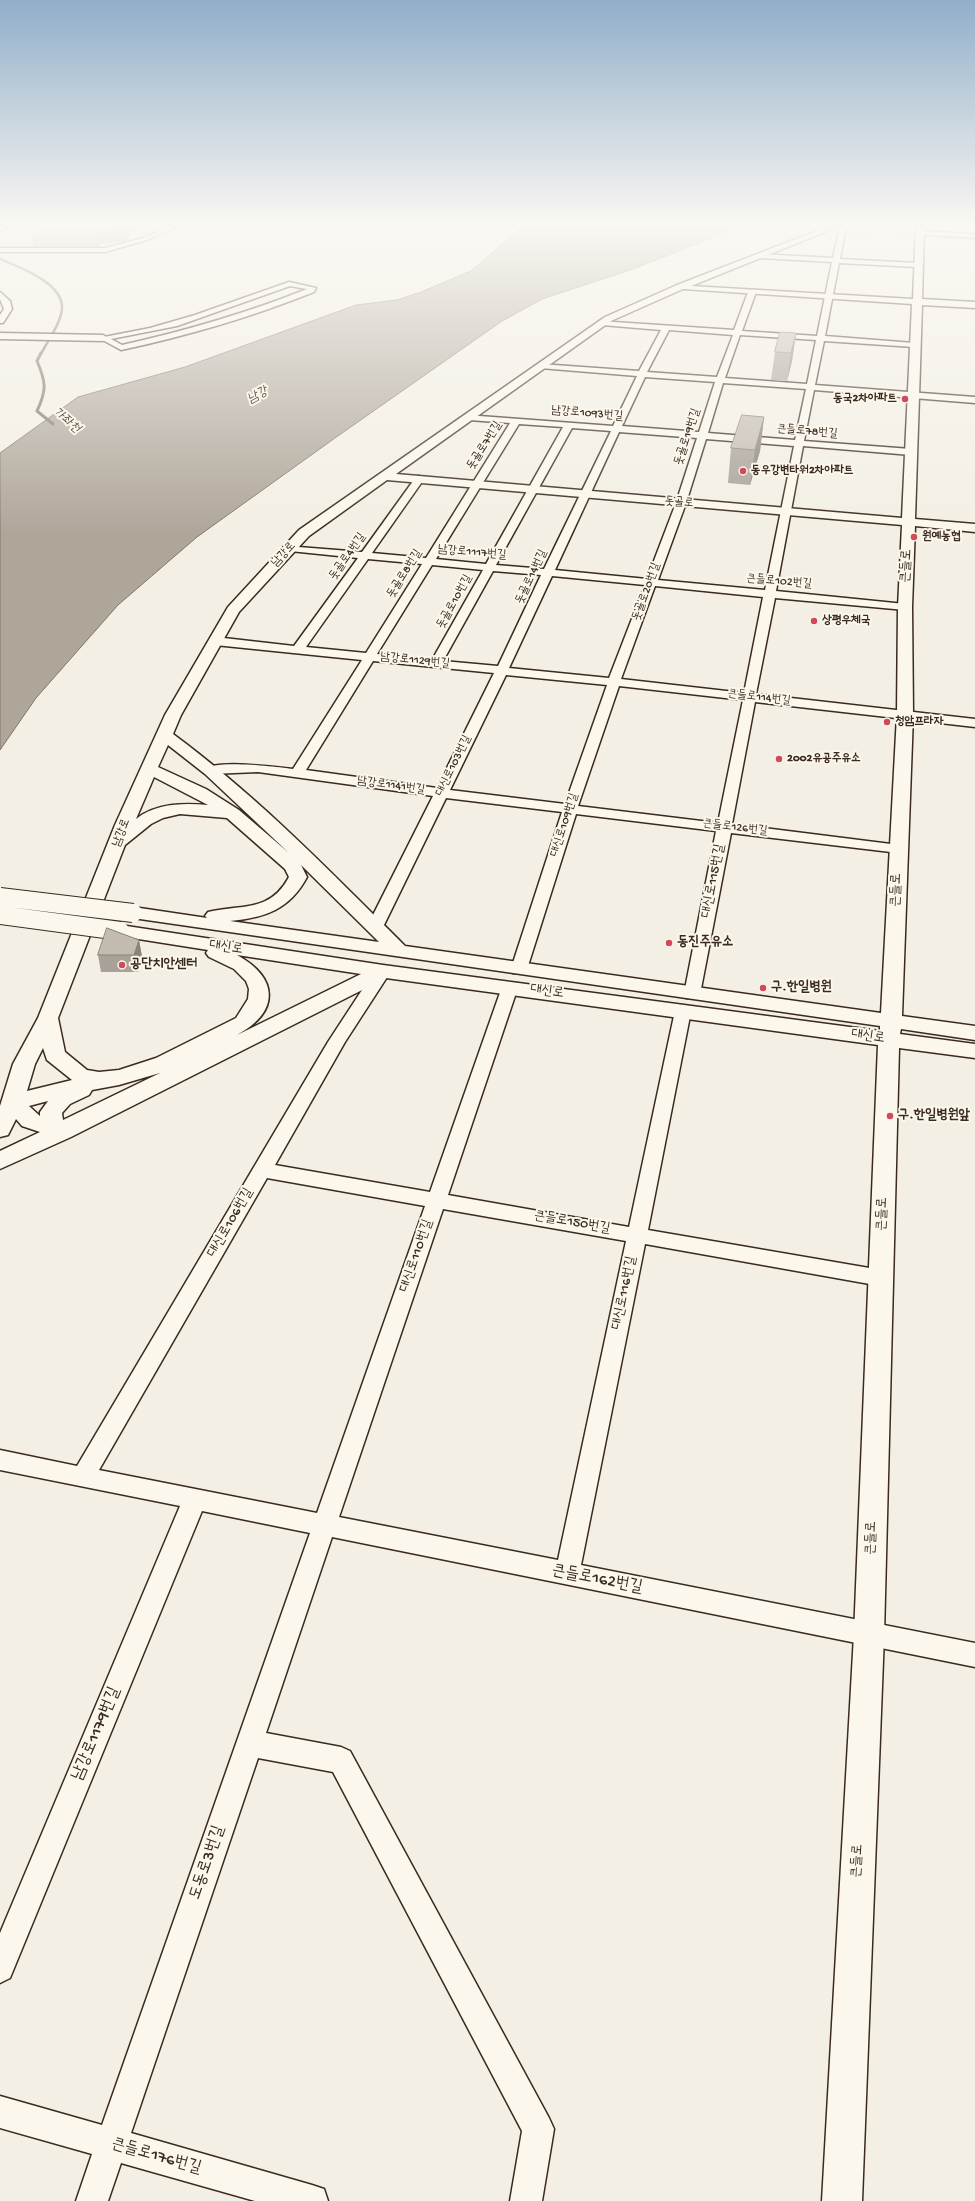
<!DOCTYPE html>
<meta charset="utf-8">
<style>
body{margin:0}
canvas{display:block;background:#f3efe4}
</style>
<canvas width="975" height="2201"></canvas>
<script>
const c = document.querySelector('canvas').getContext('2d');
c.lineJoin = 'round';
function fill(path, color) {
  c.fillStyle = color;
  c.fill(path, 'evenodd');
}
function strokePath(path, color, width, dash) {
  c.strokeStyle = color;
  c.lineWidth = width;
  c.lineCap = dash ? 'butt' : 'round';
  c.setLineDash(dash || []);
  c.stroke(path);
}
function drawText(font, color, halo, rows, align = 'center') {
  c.font = font + ' "Gochi Hand","Poor Story",sans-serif';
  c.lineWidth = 4;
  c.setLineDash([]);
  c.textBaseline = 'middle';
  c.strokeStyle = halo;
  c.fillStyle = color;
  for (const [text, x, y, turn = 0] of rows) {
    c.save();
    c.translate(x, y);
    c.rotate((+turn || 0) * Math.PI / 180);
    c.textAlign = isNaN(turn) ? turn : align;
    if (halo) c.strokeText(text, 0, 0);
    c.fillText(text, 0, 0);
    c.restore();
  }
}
const built = new Path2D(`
 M 848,227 L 911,227 L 910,238 L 874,235 L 873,239 L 844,237 Z`);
const water = new Path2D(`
 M 522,227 L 738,227 L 636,268 L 542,299 L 502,321 L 335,438 L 197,537 L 118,605 L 36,698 L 0,750 L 0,453 L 78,397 L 185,367 L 356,305 L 397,300 L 421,292 L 471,271 Z`);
const streamFar1 = new Path2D(`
 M 0,259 C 19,267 64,283 62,309 C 60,325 48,340 41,354`);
const stream = new Path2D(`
 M 41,353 L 37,361 C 46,382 47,390 37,411 L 53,424`);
const minor = new Path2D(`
 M 168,227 L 176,227 L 147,240 L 105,252 L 0,252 L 0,248 L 105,248 L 143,238 Z
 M 837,227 L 843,227 L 845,231 L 840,259 L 917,263 L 920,265 L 917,267 L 839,263 L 825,336 L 914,343 L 918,345 L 914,347 L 824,341 L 815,385 L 975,397 L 975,403 L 814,390 L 804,441 L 911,449 L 916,452 L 911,455 L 803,446 L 776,591 L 905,604 L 911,607 L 905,610 L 775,598 L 756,694 L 975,719 L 975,727 L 755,702 L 732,824 L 899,845 L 904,846 L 906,849 L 904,852 L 899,853 L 731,833 L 700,994 L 698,998 L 686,998 L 684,994 L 716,831 L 576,814 L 527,969 L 525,973 L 513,973 L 511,969 L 562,812 L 446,798 L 383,927 L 381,930 L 369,930 L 367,927 L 433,796 L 258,772 L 211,774 L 204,770 C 212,759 279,767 293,769 L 362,660 L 215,645 L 209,641 L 215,637 L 294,646 L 358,558 L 290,551 L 285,548 L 286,546 L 362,552 L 416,477 L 419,476 L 424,479 L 372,553 L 426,558 L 510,423 L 469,420 L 465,417 L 466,415 L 613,426 L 637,376 L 540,368 L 536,366 L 540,364 L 639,371 L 661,330 L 602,325 L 598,323 L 599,321 L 734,330 L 748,292 L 752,290 L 756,292 L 742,331 L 817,336 L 832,262 L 760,258 L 757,256 L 760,254 L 833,258 L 839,231 ZM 669,330 L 733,335 L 717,377 L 647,372 ZM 740,335 L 816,340 L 807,384 L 725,378 ZM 645,377 L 715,382 L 699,432 L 622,426 ZM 723,383 L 806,389 L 795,440 L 708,433 ZM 519,424 L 563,427 L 486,564 L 436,559 ZM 572,428 L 611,431 L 544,569 L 496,565 ZM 619,432 L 697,438 L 676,503 L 647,579 L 555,570 ZM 706,439 L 794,446 L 765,590 L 658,580 L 686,503 ZM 368,559 L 422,564 L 366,653 L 306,647 ZM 432,565 L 483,570 L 432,660 L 377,654 ZM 493,571 L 541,575 L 498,666 L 443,661 ZM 552,576 L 645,585 L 609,678 L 509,668 ZM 655,586 L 763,597 L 744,693 L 621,679 ZM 373,661 L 494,673 L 437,788 L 306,770 ZM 506,675 L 607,685 L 565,804 L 450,790 ZM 619,686 L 743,700 L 718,823 L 578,806 Z
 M 919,231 L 975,234 L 975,238 L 917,234 L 917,232 Z
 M 289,282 L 316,288 L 314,292 C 251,317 187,336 121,350 L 99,338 L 150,328 L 195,315 ZM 290,286 L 307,289 C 247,313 185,331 122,345 L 111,339 L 177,326 Z
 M 0,292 L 10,301 L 12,309 L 3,323 L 0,323 L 0,315 L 4,309 L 0,299 Z
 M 383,966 L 389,967 L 391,971 L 345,1042 L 275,1165 L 430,1192 L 502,987 L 504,983 L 516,983 L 518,987 L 448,1195 L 629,1227 L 675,1011 L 677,1007 L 683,1006 L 689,1007 L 691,1011 L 648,1230 L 881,1270 L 888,1272 L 891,1278 L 888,1284 L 881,1286 L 645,1244 L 581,1565 L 975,1643 L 975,1667 L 332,1537 L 266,1733 L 341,1747 L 350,1751 L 549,2118 L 554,2129 L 542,2201 L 510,2201 L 522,2131 L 333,1772 L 258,1758 L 131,2133 L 312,2185 L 324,2189 L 328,2201 L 255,2201 L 121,2163 L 108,2201 L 76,2201 L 92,2154 L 0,2128 L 0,2096 L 102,2125 L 310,1533 L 202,1511 L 10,1978 L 0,1983 L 0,1933 L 180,1506 L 0,1470 L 0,1450 L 77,1466 L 328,1042 L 377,967 ZM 267,1178 L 425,1206 L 317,1513 L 99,1470 ZM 443,1209 L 626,1241 L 558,1560 L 339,1517 Z`);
const tertiary = new Path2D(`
 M 0,227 L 6,227 L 0,231 Z
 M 827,227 L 837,227 L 691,286 L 913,299 L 916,227 L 924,227 L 922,299 L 975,302 L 975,308 L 922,305 L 915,519 L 975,524 L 975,532 L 915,526 L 912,607 L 913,715 L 902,1016 L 975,1026 L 975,1040 L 901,1029 L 900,1034 L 975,1044 L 975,1058 L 899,1048 L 884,1635 L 862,2201 L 822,2201 L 854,1635 L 878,1045 L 386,978 L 71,1137 L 0,1169 L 0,1151 L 40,1132 L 22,1126 L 16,1119 L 8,1135 L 0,1137 L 0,1106 L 13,1064 L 38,1018 L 115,825 L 165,715 L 228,607 L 299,530 L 605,317 L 677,285 ZM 683,289 L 912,304 L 902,518 L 396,474 L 611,321 ZM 387,480 L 902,525 L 898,607 L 897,715 L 881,1013 L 405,946 C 331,872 257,796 173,734 L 181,715 L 239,612 L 309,536 ZM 168,745 L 205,774 L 289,853 L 239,810 L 206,789 L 158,767 ZM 154,777 L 208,805 C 183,803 157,803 136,819 ZM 180,814 L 227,818 L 285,869 L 289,877 C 270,913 241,904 208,912 L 205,916 L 207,918 L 133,907 L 126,909 L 124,913 L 126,917 L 880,1026 L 880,1031 L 383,965 L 120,925 L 113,927 L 110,931 L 113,935 L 208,950 L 206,953 L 209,957 L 234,969 L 246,981 L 249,989 L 248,999 L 236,1018 L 156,1058 L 119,1070 L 99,1072 L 87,1070 L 65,1052 L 58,1018 L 125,845 L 151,824 L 163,818 ZM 301,865 L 379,942 L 230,921 C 265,918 290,909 307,877 ZM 237,955 L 361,974 L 237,1035 C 280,1012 279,978 237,955 ZM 43,1048 L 47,1060 L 72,1080 L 27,1091 L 35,1064 ZM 160,1073 L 63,1120 L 62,1113 L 70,1104 L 89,1095 L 92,1090 L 119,1085 ZM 48,1101 L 40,1112 L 40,1116 L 29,1106 Z
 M 0,333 L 103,335 L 108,338 L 103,341 L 0,339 Z`);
const tertiaryBridge = new Path2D(`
 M 0,897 L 133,913
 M 0,915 L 120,931`);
const wall = new Path2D(`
 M 129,235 L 129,240 L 101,244 L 98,246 L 33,246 L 32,237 Z
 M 796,333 L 792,361 L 787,381 L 771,380 L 775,352 Z
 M 764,417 L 760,451 L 750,485 L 728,483 L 731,448 Z
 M 139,940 L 142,957 L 138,972 L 101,972 L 98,955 Z`);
const shadedWall = new Path2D(`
 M 127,227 L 137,227 L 129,235 L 129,240 L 101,244 L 98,246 L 97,237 L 100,234 Z
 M 796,333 L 792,361 L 787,381 L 791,353 Z
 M 764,417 L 760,451 L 750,485 L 755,450 Z
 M 139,940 L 142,957 L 138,972 L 134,955 Z`);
const building = new Path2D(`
 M 43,227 L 127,227 L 128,230 L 100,234 L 97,237 L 32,237 Z
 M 780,332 L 796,333 L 791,353 L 775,352 Z
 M 742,415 L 764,417 L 755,450 L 731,448 Z
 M 107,928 L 139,940 L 134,955 L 98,955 Z`);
const markers = [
 [905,399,4,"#d1495b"],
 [743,471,4,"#d1495b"],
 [914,537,4,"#d1495b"],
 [814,621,4,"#d1495b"],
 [887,722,4,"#d1495b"],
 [779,759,4,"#d1495b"],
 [669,943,4,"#d1495b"],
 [122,965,4,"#d1495b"],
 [763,988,4,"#d1495b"],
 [890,1116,4,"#d1495b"]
];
const farPoinames = [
 ["동국2차아파트",897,399,"right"],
 ["동우강변타워2차아파트",751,471],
 ["원예농협",922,537],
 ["상평우체국",822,621],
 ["청암프라자",895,722],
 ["2002유공주유소",787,759]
];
const farStreetnames = [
 ["남강로1093번길",587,414,5],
 ["큰들로78번길",807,432,5],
 ["돗골로19번길",688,437,-72],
 ["돗골로7번길",485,446,-58],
 ["돗골로",679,503,5],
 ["남강로1117번길",472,553,5],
 ["남강로",284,555,-47],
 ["돗골로4번길",348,557,-55],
 ["돗골로8번길",405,574,-58],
 ["돗골로14번길",532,577,-65],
 ["큰들로102번길",779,582,5],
 ["돗골로20번길",647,592,-70],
 ["돗골로10번길",455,602,-61],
 ["남강로1129번길",415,661,6],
 ["큰들로114번길",759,698,7],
 ["대신로103번길",454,766,-64],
 ["남강로1141번길",391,786,8],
 ["대신로109번길",565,825,-72],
 ["큰들로126번길",735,828,7],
 ["남강로",122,833,-69]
];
const farWaternames = [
 ["남강",258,396,-28],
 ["가좌천",66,421,40]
];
const streetNames = [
 ["큰들로",907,566,-87],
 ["대신로115번길",714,881,-79],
 ["큰들로",897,890,-88],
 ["대신로",226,948,8],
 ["대신로",547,992,8],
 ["대신로",868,1037,8],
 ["큰들로",883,1214,-88],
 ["대신로106번길",231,1223,-60],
 ["큰들로150번길",572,1223,10],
 ["대신로110번길",417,1256,-71],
 ["대신로116번길",625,1293,-78],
 ["큰들로",872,1538,-88],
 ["큰들로",858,1861,-87]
];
const poiNames = [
 ["동진주유소",677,943],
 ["공단치안센터",130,965],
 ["구.한일병원",771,988],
 ["구.한일병원앞",898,1116]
];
const nearStreetnames = [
 ["큰들로162번길",597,1580,11],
 ["남강로1179번길",97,1734,-67],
 ["도동로3번길",208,1863,-71],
 ["큰들로176번길",156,2157,16]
];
fill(built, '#e5dfd4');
fill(water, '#afa69a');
strokePath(water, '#817468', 1);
strokePath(streamFar1, '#817468', 2.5);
strokePath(stream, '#817468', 3);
strokePath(minor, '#3b2a1e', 3);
strokePath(tertiary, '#3b2a1e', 3);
fill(minor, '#fbf7ec');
fill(tertiary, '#fbf7ec');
strokePath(tertiaryBridge, '#3b2a1e', 20, []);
strokePath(tertiaryBridge, '#fbf7ec', 18);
fill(wall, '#a8a197');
fill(shadedWall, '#88837b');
fill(building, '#c3bbb0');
strokePath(building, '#88837b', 1);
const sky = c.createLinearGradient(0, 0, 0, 535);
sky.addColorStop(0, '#91aec9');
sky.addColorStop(0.42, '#faf8f3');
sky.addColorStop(1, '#faf8f300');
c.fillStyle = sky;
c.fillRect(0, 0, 975, 535);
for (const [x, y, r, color] of markers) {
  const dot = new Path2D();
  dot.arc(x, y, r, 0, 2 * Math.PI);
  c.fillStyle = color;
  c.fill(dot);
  strokePath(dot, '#fbf7ec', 1.5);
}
drawText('bold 12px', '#3b2a1e', '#fbf7ec', farPoinames, 'left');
drawText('12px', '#3b2a1e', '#fbf7ec', farStreetnames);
drawText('italic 13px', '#645549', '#fbf7ec', farWaternames);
drawText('14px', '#3b2a1e', '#fbf7ec', streetNames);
drawText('bold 14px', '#3b2a1e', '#fbf7ec', poiNames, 'left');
drawText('17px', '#3b2a1e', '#fbf7ec', nearStreetnames);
</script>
